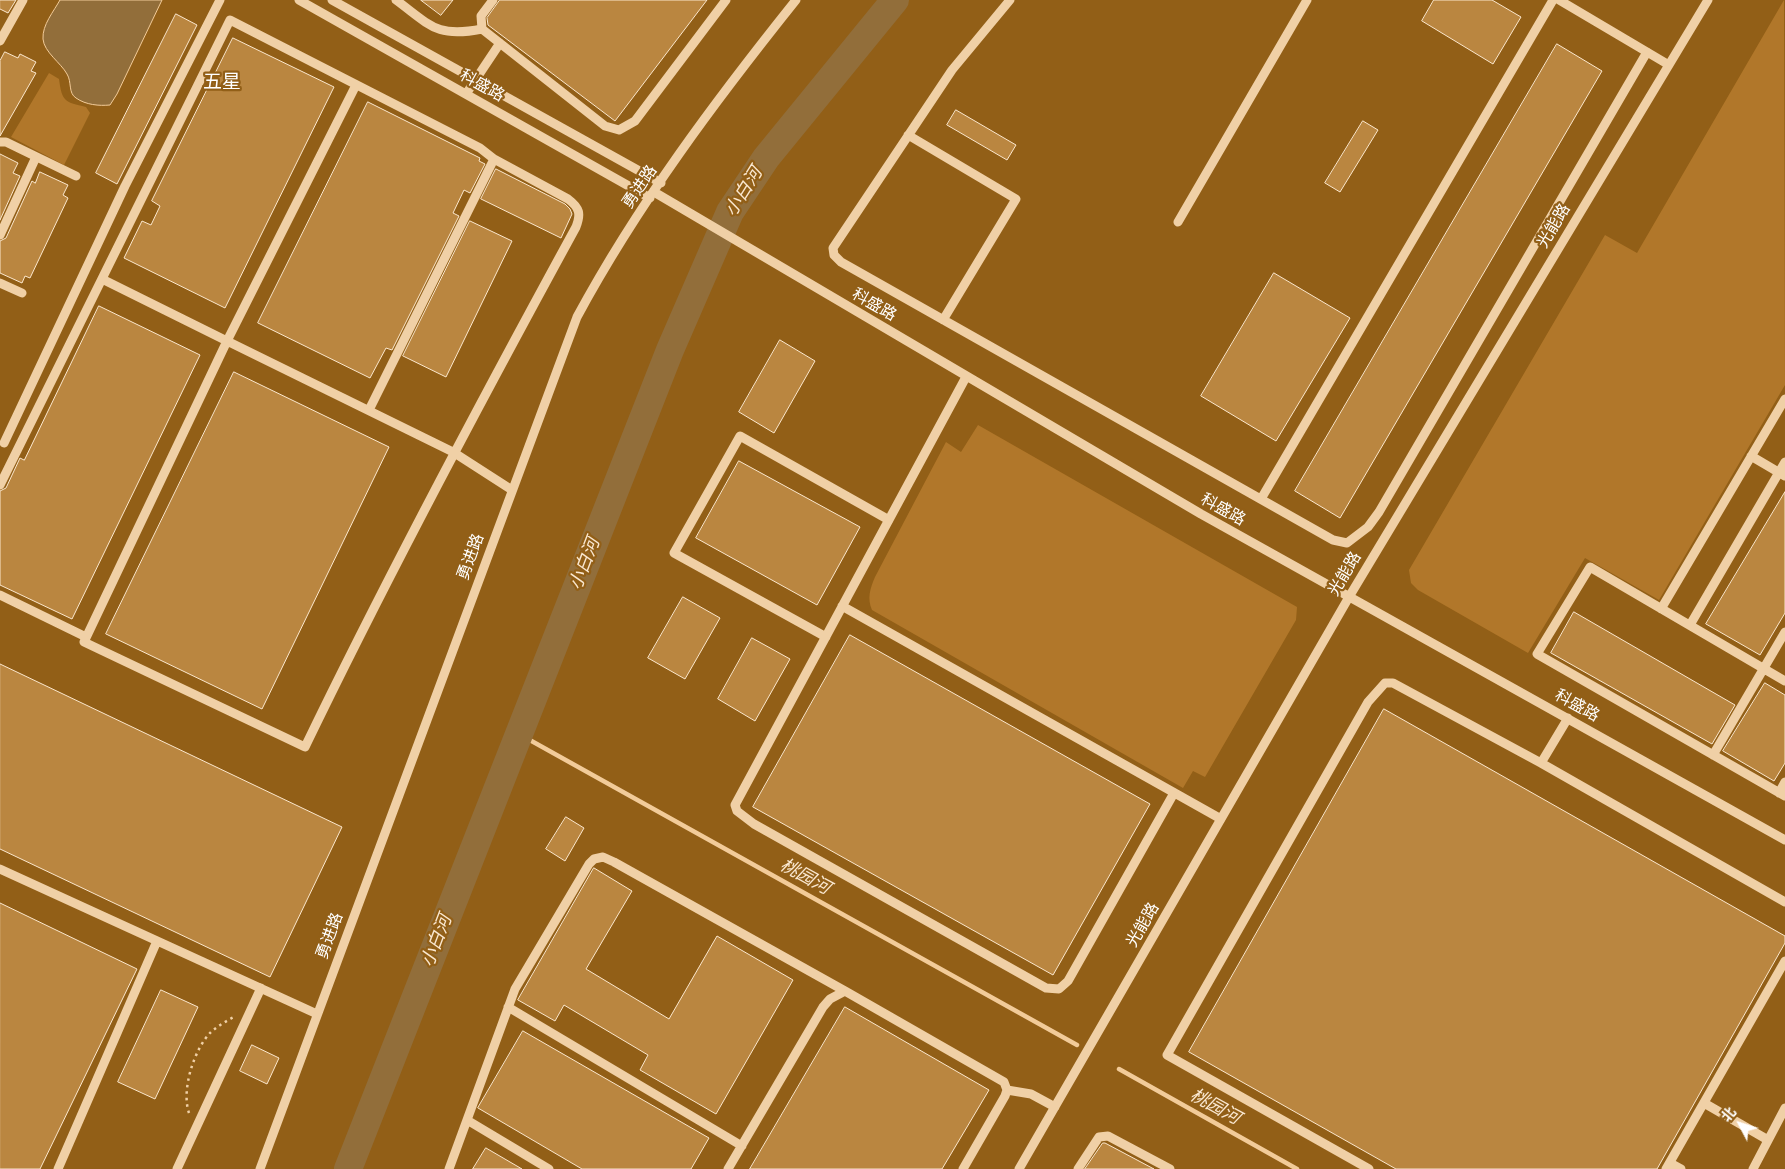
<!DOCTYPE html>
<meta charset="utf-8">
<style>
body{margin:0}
#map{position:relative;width:1785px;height:1169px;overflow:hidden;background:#925f17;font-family:"Open Sans","Noto Sans SC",sans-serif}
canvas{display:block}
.north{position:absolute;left:1715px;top:1099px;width:50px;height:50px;-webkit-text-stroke:4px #925f17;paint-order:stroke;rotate:310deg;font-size:14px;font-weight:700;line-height:20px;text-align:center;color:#fff}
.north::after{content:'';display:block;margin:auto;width:18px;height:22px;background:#fff;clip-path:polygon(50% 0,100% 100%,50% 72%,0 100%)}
</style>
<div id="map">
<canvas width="1785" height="1169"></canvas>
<div class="north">北</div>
</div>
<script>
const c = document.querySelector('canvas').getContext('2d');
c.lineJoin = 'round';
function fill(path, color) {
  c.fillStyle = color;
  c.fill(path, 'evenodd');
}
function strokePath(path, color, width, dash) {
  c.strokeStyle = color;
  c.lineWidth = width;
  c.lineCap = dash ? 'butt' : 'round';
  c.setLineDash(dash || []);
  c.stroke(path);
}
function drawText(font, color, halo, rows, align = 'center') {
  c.font = font + ' "Open Sans","Noto Sans SC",sans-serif';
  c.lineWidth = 4.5;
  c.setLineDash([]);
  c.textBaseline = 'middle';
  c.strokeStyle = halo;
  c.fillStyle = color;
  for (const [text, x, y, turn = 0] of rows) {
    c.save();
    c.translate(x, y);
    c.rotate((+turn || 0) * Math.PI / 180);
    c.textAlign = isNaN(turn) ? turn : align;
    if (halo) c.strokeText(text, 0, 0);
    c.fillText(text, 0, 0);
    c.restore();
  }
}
const green = new Path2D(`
 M 1784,0 L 1785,385 L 1659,600 L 1585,558 L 1528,653 L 1418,590 L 1411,583 L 1409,570 L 1605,235 L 1637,253 Z
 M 49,73 L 59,79 C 62,102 65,102 86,107 L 90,113 L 64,165 L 11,137 Z
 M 978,425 L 1297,607 L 1296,620 L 1205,777 L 1193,771 L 1183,788 L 872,610 C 867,598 870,589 875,577 L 946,442 L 961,452 Z`);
const water = new Path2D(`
 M 60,0 L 162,0 L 117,94 L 110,105 C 99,106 86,105 76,98 C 68,93 72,82 67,74 C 61,63 44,52 43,39 C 42,25 54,11 60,0 Z`);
const stream = new Path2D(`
 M 519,734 L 1077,1045
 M 1119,1069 L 1297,1169`);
const river = new Path2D(`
 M 348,1169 L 670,350 L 730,212 L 766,158 L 895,0`);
const building = new Path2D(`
 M 0,0 L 16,0 L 8,13 L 0,9 Z
 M 421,0 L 453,0 L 441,15 Z
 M 500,0 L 707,0 L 615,121 L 488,25 L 487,18 Z
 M 1434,0 L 1492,0 L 1521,17 L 1493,64 L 1422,21 Z
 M 176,14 L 197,25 L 117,184 L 96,173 Z
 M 233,38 L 334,87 L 225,308 L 124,258 L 142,221 L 151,225 L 160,206 L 152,201 Z
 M 1557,44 L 1602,71 L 1340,518 L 1295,491 Z
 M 5,52 L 18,58 L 20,54 L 36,62 L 31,71 L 36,73 L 0,136 L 0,61 Z
 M 368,102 L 480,158 L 479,161 L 485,164 L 470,193 L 464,190 L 453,213 L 459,216 L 392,350 L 386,348 L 370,378 L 258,323 Z
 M 956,110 L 1016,145 L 1007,160 L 947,125 Z
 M 1363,121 L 1378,130 L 1340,192 L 1325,183 Z
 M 0,154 L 18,163 L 13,173 L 20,176 L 0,220 Z
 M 496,169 L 565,204 L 570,209 L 572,214 L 561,238 L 481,199 Z
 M 40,172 L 68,185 L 63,195 L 68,198 L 30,278 L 25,276 L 22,283 L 0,273 L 0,241 L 6,238 L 32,181 L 35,183 Z
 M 470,221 L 512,241 L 446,377 L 403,356 Z
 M 1274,273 L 1350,318 L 1276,441 L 1201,396 Z
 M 99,306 L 200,355 L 72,619 L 0,585 L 0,491 L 6,488 L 20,458 L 24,460 Z
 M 780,340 L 815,361 L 774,433 L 739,412 Z
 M 234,372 L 389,447 L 262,709 L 106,634 Z
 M 739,461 L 860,527 L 817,605 L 696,538 Z
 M 1785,492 L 1785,613 L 1760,655 L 1706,624 Z
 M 683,597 L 720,618 L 685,679 L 648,658 Z
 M 1574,612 L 1735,705 L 1712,744 L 1551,653 Z
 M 850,635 L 1150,804 L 1053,975 L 753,807 Z
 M 752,638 L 790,659 L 755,721 L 718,699 Z
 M 0,664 L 342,827 L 270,977 L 0,849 Z
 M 1765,683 L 1785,695 L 1785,763 L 1774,781 L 1723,751 Z
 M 1384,709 L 1785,936 L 1785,943 L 1657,1169 L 1396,1169 L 1189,1052 Z
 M 566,817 L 584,828 L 565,861 L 546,849 Z
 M 594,868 L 632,891 L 586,969 L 669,1019 L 717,936 L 793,980 L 716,1114 L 640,1070 L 648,1055 L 564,1005 L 555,1021 L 518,1000 Z
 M 0,903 L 137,969 L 40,1169 L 0,1169 Z
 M 161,990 L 198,1007 L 155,1099 L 118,1082 Z
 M 845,1007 L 989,1090 L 942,1169 L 750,1169 Z
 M 523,1031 L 709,1138 L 691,1169 L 582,1169 L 478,1108 Z
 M 252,1045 L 279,1058 L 267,1084 L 240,1071 Z
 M 1103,1143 L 1105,1143 L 1154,1169 L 1085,1169 Z
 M 486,1148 L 522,1169 L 473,1169 Z`);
const path = new Path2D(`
 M 189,1113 C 181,1090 194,1049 211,1032 C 218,1026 226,1021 234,1017`);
const minor = new Path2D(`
 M 299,0 L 650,198
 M 332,0 L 661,183
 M 396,0 C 431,26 437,38 482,29
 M 493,0 L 481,16 L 482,29 L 605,126 L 619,130 L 635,121 L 726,0
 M 1010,0 L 952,70 L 833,248 L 834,255 L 841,262 L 1333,540 L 1347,543 L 1368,527 L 1379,512 L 1647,52
 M 1559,0 L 1669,65
 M 0,41 L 23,0
 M 356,85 L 227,341 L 453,452 L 512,490
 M 466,94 L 500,43
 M 908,135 L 1016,199 L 943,320
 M 0,142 L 6,142 L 76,176
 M 654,192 L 1201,514 L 1785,840
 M 1178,222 L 1307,0
 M 0,235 L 36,157
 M 0,283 L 22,293
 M 966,377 L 735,805 L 737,811 L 754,824 L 1046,988 L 1059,989 L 1068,981 L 1174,793
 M 369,410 L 494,159
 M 4,443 L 125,186 L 220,0
 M 1751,456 L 1785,476
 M 0,485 L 230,20 L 480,148 L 494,159 L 568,199 C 580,208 581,214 576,227 C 482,399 390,571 305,747 L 84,642 L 227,341 L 102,279
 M 1261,499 L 1553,0
 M 0,595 L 86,637
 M 842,606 L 1221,819
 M 1661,609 L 1785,399
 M 1690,625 L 1785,462
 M 826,637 L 674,553 L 740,436 L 889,520
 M 1785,681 L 1590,567 L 1537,654 L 1785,796
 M 1713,755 L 1785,632
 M 1541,763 L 1568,718
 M 1779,793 L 1785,782
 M 0,869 L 317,1014
 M 508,1007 L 742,1146
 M 1007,1090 L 1031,1094 L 1055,1107
 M 1704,1103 L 1768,1140
 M 467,1120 L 549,1169
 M 1670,1163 L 1681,1169
 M 58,1169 L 157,941
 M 177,1169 L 261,988
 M 260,1169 L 577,317 C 638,204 716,100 796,0
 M 449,1169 L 515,989 L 589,864 L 594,859 L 603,857 L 614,862 L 845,991
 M 728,1169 L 823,1007 L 830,999 L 845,991 L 1004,1082 L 1007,1090 L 1005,1096 L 963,1169
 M 1019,1169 L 1349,597 L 1708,0
 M 1078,1169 L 1099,1137 L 1108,1136 L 1170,1169
 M 1369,1169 L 1167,1055 L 1368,702 L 1385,683 L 1393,683 L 1541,763 L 1785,902
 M 1666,1169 L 1785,961
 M 1753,1169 L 1785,1108`);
const streetNames = [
 ["科盛路",482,86,29],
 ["勇进路",640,187,-56],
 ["光能路",1554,226,-59],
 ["科盛路",874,305,30],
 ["科盛路",1223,510,29],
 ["勇进路",471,557,-70],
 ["光能路",1345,574,-59],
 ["科盛路",1577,706,29],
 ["光能路",1143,925,-60],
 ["勇进路",330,936,-70]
];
const waterNames = [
 ["小白河",744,192,-58],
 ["小白河",585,564,-69],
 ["桃园河",805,877,29],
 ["小白河",437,941,-69],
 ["桃园河",1215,1107,29]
];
const quarterNames = [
 ["五星",222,83]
];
fill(green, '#b1772a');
fill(water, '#926e3a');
strokePath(water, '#f2cb99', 1);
strokePath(stream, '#f2cb99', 4.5);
strokePath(river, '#926e3a', 28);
fill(building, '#ba8640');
strokePath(building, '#fbe7cd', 1);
strokePath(path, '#f0d0a6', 2.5, [2.5, 4]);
strokePath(minor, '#f0d0a6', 9);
drawText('16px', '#fff', '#925f17', streetNames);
drawText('italic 18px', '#fae8d1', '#925f17', waterNames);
drawText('19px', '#fff', '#925f17', quarterNames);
</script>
